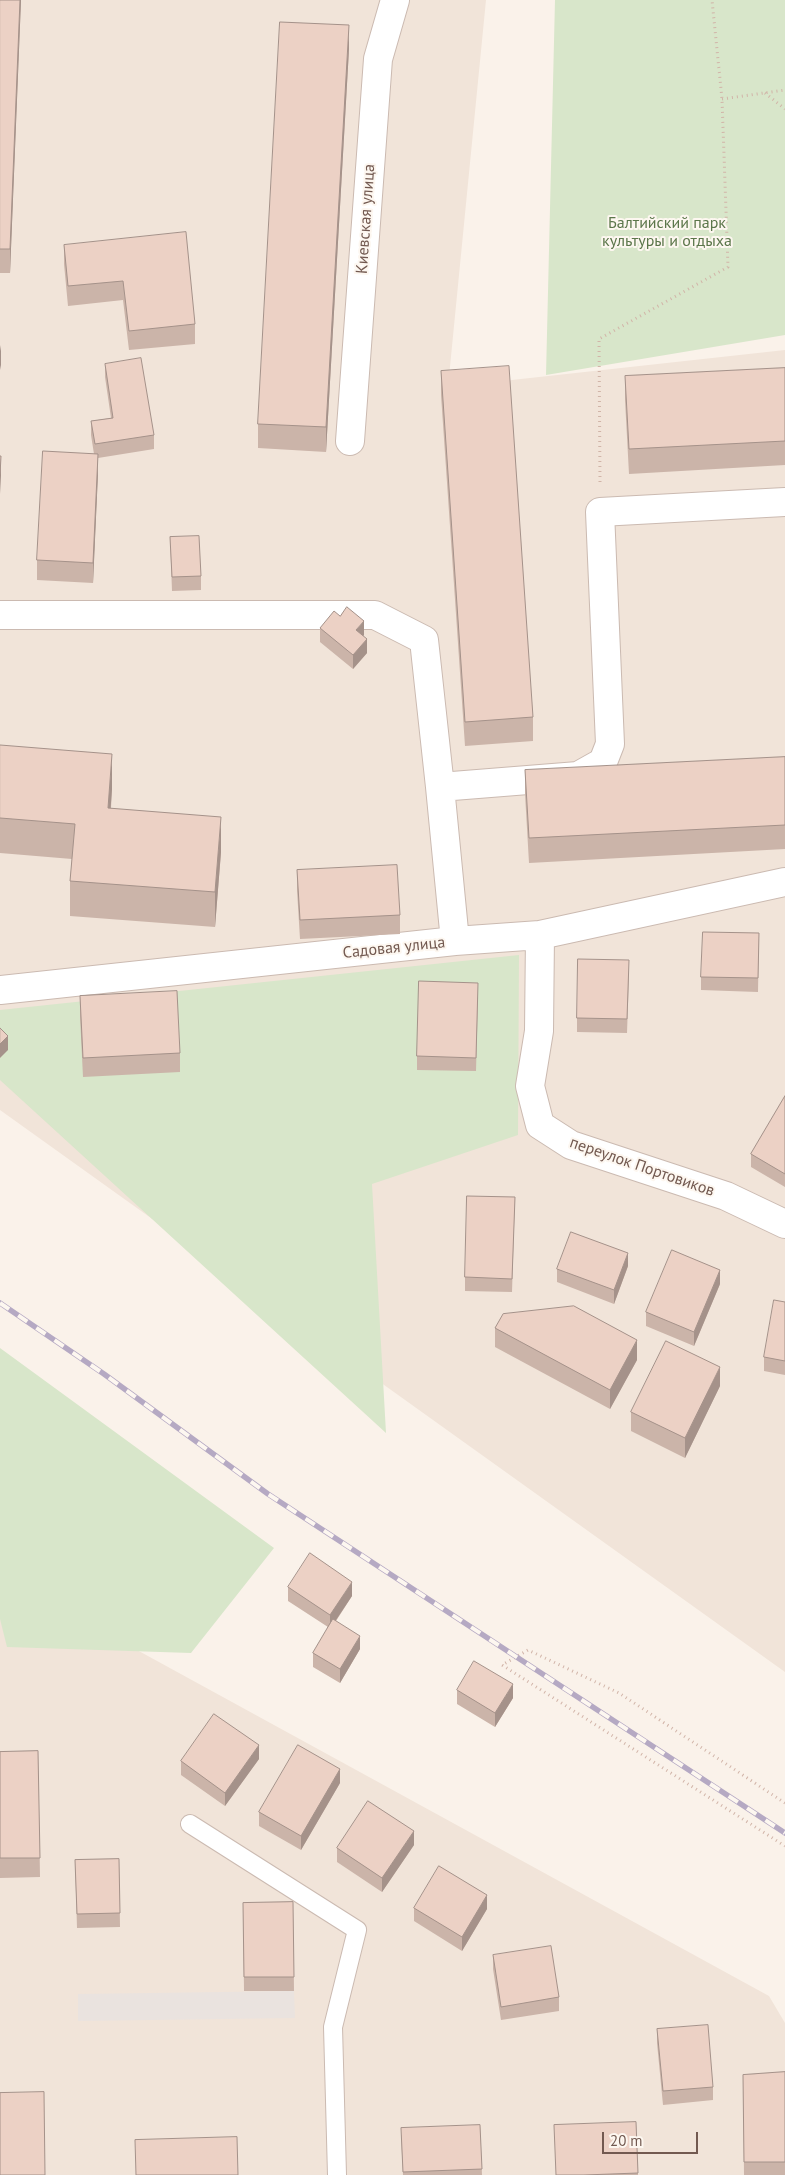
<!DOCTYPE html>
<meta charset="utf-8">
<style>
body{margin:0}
#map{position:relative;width:785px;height:2175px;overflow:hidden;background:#faf2ea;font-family:"PT Sans",sans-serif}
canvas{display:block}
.scale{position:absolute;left:602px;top:2132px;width:96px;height:22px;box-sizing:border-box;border:2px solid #725950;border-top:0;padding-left:6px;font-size:15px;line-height:18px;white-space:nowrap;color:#725950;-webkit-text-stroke:4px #fdf7f0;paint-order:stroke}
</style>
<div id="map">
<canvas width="785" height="2175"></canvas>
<div class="scale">20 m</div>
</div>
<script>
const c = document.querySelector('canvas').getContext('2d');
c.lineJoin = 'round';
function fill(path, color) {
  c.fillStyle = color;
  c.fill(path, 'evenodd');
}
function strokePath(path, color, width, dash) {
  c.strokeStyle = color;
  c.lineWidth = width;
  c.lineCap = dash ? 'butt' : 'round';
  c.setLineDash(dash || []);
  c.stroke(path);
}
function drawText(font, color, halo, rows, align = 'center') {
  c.font = font + ' "PT Sans",sans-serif';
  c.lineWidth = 4;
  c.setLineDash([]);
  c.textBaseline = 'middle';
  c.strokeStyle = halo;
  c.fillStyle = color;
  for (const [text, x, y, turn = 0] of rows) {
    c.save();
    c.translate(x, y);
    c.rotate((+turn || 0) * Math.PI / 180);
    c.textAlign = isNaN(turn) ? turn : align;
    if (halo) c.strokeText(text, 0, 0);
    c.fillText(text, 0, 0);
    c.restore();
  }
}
const residential = new Path2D(`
 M 0,0 L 486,0 L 448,387 L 785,350 L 785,1672 L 0,1110 Z
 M 0,1575 L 769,1996 L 785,2023 L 785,2175 L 0,2175 Z`);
const industrial = new Path2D(`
 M 294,1991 L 295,2018 L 78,2021 L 78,1994 Z`);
const green = new Path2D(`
 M 555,0 L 785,0 L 785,335 L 546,375 Z
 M 519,955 L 518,1135 L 372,1184 L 386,1433 L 0,1080 L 0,1010 Z
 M 0,1348 L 274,1548 L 191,1653 L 7,1647 L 0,1619 Z`);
const path = new Path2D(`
 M 765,93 L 785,109
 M 722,99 L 785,90
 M 600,482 L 599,339 L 728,267 L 722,99 L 712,0
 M 785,1803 L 619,1693 L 528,1650 L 502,1665 L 785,1846`);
const service = new Path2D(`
 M 190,1824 L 357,1930 L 333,2027 L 337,2175`);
const minor = new Path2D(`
 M 350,441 L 378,59 L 395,0
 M 0,615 L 375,615 L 424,640 L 440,787 L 455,941
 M 440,787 L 578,776 L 603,762 L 610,744 L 600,512 L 785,502
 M 540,935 L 539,1031 L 530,1086 L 540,1125 L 571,1145 L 726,1196 L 785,1224
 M 0,990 L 455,941 L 540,935 L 785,882`);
const rail = new Path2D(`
 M 0,1303 L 104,1374 L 268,1494 L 785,1833`);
const wall = new Path2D(`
 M 0,0 L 21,0 L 10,273 L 0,273 Z
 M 349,49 L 326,452 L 258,448 L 258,424 Z
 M 64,245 L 195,324 L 195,344 L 129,350 L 123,300 L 68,306 L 64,264 Z
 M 105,364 L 154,435 L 154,449 L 98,458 L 98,473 L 93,583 L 37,580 L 37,560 L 94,454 L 91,435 L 91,421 L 111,418 L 105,377 Z
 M 785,368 L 785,465 L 629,474 L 625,400 L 625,376 Z
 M 441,371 L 533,717 L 533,741 L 465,746 L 441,395 Z
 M 170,537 L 201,576 L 201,590 L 172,591 Z
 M 320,628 L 364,635 L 363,636 L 367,653 L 353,669 L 320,642 Z
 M 0,745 L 112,789 L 111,808 L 221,852 L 215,927 L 70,916 L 70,881 L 72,859 L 0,853 Z
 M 785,757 L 785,849 L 529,863 L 525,794 L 525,770 Z
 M 297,870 L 400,915 L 400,934 L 300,939 L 297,890 Z
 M 759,933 L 758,992 L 701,990 L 701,977 Z
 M 629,974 L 627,1033 L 577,1032 L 577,1018 Z
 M 80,996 L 180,1053 L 180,1072 L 83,1077 L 80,1016 Z
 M 478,997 L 476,1071 L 417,1070 L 417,1056 Z
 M 785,1096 L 785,1187 L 751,1167 L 751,1154 Z
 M 515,1197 L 512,1292 L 465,1291 L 465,1277 Z
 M 628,1266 L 614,1304 L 557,1282 L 557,1269 Z
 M 720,1284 L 694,1346 L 646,1326 L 646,1312 Z
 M 785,1302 L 785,1375 L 764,1371 L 764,1357 Z
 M 495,1328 L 637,1360 L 610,1409 L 495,1347 Z
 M 720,1386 L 685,1458 L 631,1431 L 631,1412 Z
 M 288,1587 L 352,1596 L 336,1621 L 360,1649 L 340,1683 L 313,1667 L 313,1653 L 328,1627 L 288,1601 Z
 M 457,1690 L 513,1698 L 495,1727 L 457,1704 Z
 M 38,1751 L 40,1877 L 0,1878 L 0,1752 Z
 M 259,1759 L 225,1806 L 181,1775 L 181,1761 Z
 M 340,1783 L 301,1850 L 259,1826 L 259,1812 Z
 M 414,1845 L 382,1892 L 337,1862 L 337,1848 Z
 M 119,1859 L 120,1927 L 77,1928 L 75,1860 Z
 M 293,1902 L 294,1991 L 244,1991 L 243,1903 Z
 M 414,1908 L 487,1909 L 462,1951 L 414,1921 Z
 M 493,1955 L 559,1997 L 559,2011 L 501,2020 L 493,1969 Z
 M 657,2029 L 713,2087 L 713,2100 L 663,2105 L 657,2043 Z
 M 785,2072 L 785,2175 L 744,2175 L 743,2075 Z
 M 636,2122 L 638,2175 L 556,2175 Z
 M 480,2125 L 482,2175 L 403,2175 L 401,2135 Z`);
const shadedWall = new Path2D(`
 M 20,0 L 21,0 L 10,273 L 10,249 Z
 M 349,25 L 349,49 L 326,452 L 326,427 Z
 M 1,345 L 1,365 L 0,370 L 0,351 Z
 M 98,454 L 98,473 L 93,583 L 93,563 Z
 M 1,456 L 1,476 L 0,494 L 0,475 Z
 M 364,621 L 364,635 L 356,644 L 356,630 Z
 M 367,639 L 367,653 L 353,669 L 353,655 Z
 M 112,754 L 112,789 L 108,843 L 108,808 Z
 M 221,817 L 221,852 L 215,927 L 215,892 Z
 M 8,1036 L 8,1050 L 0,1058 L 0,1044 Z
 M 628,1253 L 628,1266 L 614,1304 L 614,1290 Z
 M 720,1270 L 720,1284 L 694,1346 L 694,1332 Z
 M 637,1340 L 637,1360 L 610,1409 L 610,1390 Z
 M 720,1367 L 720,1386 L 685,1458 L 685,1438 Z
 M 352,1582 L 352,1596 L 330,1629 L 330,1615 Z
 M 360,1636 L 360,1649 L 340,1683 L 340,1669 Z
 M 513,1684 L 513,1698 L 495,1727 L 495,1713 Z
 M 259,1745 L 259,1759 L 225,1806 L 225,1793 Z
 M 340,1769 L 340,1783 L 301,1850 L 301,1836 Z
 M 414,1831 L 414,1845 L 382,1892 L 382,1878 Z
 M 487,1895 L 487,1909 L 462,1951 L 462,1937 Z`);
const building = new Path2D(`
 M 0,0 L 20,0 L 10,249 L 0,249 Z
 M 280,22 L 349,25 L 326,427 L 258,424 Z
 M 186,232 L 195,324 L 129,331 L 123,281 L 68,286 L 64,245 Z
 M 141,358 L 154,435 L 95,444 L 91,421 L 113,418 L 105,364 Z
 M 509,366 L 533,717 L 465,722 L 441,371 Z
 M 785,368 L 785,441 L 629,449 L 625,376 Z
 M 43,451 L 98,454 L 93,563 L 37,560 Z
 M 0,456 L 1,456 L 0,475 Z
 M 199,536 L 201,576 L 172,577 L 170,537 Z
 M 347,607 L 364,621 L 356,630 L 367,639 L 353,655 L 320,628 L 334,611 L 340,616 Z
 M 0,745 L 112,754 L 108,808 L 221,817 L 215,892 L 70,881 L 75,824 L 0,818 Z
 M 785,757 L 785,825 L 529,838 L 525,770 Z
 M 397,865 L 400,915 L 300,920 L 297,870 Z
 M 703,932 L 759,933 L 758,978 L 701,977 Z
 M 578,959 L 629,960 L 627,1019 L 577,1018 Z
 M 419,981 L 478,983 L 476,1058 L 417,1056 Z
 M 177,991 L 180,1053 L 83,1058 L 80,996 Z
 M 0,1028 L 8,1036 L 0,1044 Z
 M 785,1096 L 785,1174 L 751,1154 Z
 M 467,1196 L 515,1197 L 512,1279 L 465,1277 Z
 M 571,1232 L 628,1253 L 614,1290 L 557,1269 Z
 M 672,1250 L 720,1270 L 694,1332 L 646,1312 Z
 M 774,1300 L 785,1302 L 785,1361 L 764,1357 Z
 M 574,1306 L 637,1340 L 610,1390 L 495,1328 L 503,1314 Z
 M 666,1341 L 720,1367 L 685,1438 L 631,1412 Z
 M 310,1553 L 352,1582 L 330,1615 L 288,1587 Z
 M 333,1619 L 360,1636 L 340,1669 L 313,1653 Z
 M 474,1661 L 513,1684 L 495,1713 L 457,1690 Z
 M 214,1714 L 259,1745 L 225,1793 L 181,1761 Z
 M 298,1745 L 340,1769 L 301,1836 L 259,1812 Z
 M 38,1751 L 40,1858 L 0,1858 L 0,1752 Z
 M 368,1801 L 414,1831 L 382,1878 L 337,1848 Z
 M 119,1859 L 120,1913 L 77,1914 L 75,1860 Z
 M 439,1866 L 487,1895 L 462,1937 L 414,1908 Z
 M 293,1902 L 294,1977 L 244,1977 L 243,1903 Z
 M 551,1946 L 559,1997 L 501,2007 L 493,1955 Z
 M 708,2025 L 713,2087 L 663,2091 L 657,2029 Z
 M 785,2072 L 785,2162 L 744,2162 L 743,2075 Z
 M 44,2092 L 45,2175 L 0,2175 L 0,2093 Z
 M 636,2122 L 638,2173 L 584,2175 L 556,2175 L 554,2125 Z
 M 480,2125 L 482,2169 L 403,2172 L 401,2128 Z
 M 237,2137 L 238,2175 L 136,2175 L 135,2140 Z`);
const streetNames = [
 ["Киевская улица",366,219,-86],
 ["Садовая улица",394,948,-6],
 ["переулок Портовиков",642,1167,19]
];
const parkNames = [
 ["Балтийский парк",667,223],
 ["культуры и отдыха",667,241]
];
fill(residential, '#f1e4d9');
fill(industrial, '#eae3df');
fill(green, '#d8e6ca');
strokePath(service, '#cbbab1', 20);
strokePath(minor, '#cbbab1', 30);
strokePath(path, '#d1b4a8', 3, [1, 4]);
strokePath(service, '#fff', 18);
strokePath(minor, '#fff', 28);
strokePath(rail, '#b5a9c3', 5.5);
strokePath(rail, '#fdf7f0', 4, [11]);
fill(wall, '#cbb4a9');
fill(shadedWall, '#a5928a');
fill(building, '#ecd1c5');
strokePath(building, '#a5928a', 1);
drawText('16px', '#725950', '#fdf7f0', streetNames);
drawText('16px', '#5b764a', '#fdf7f0', parkNames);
</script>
